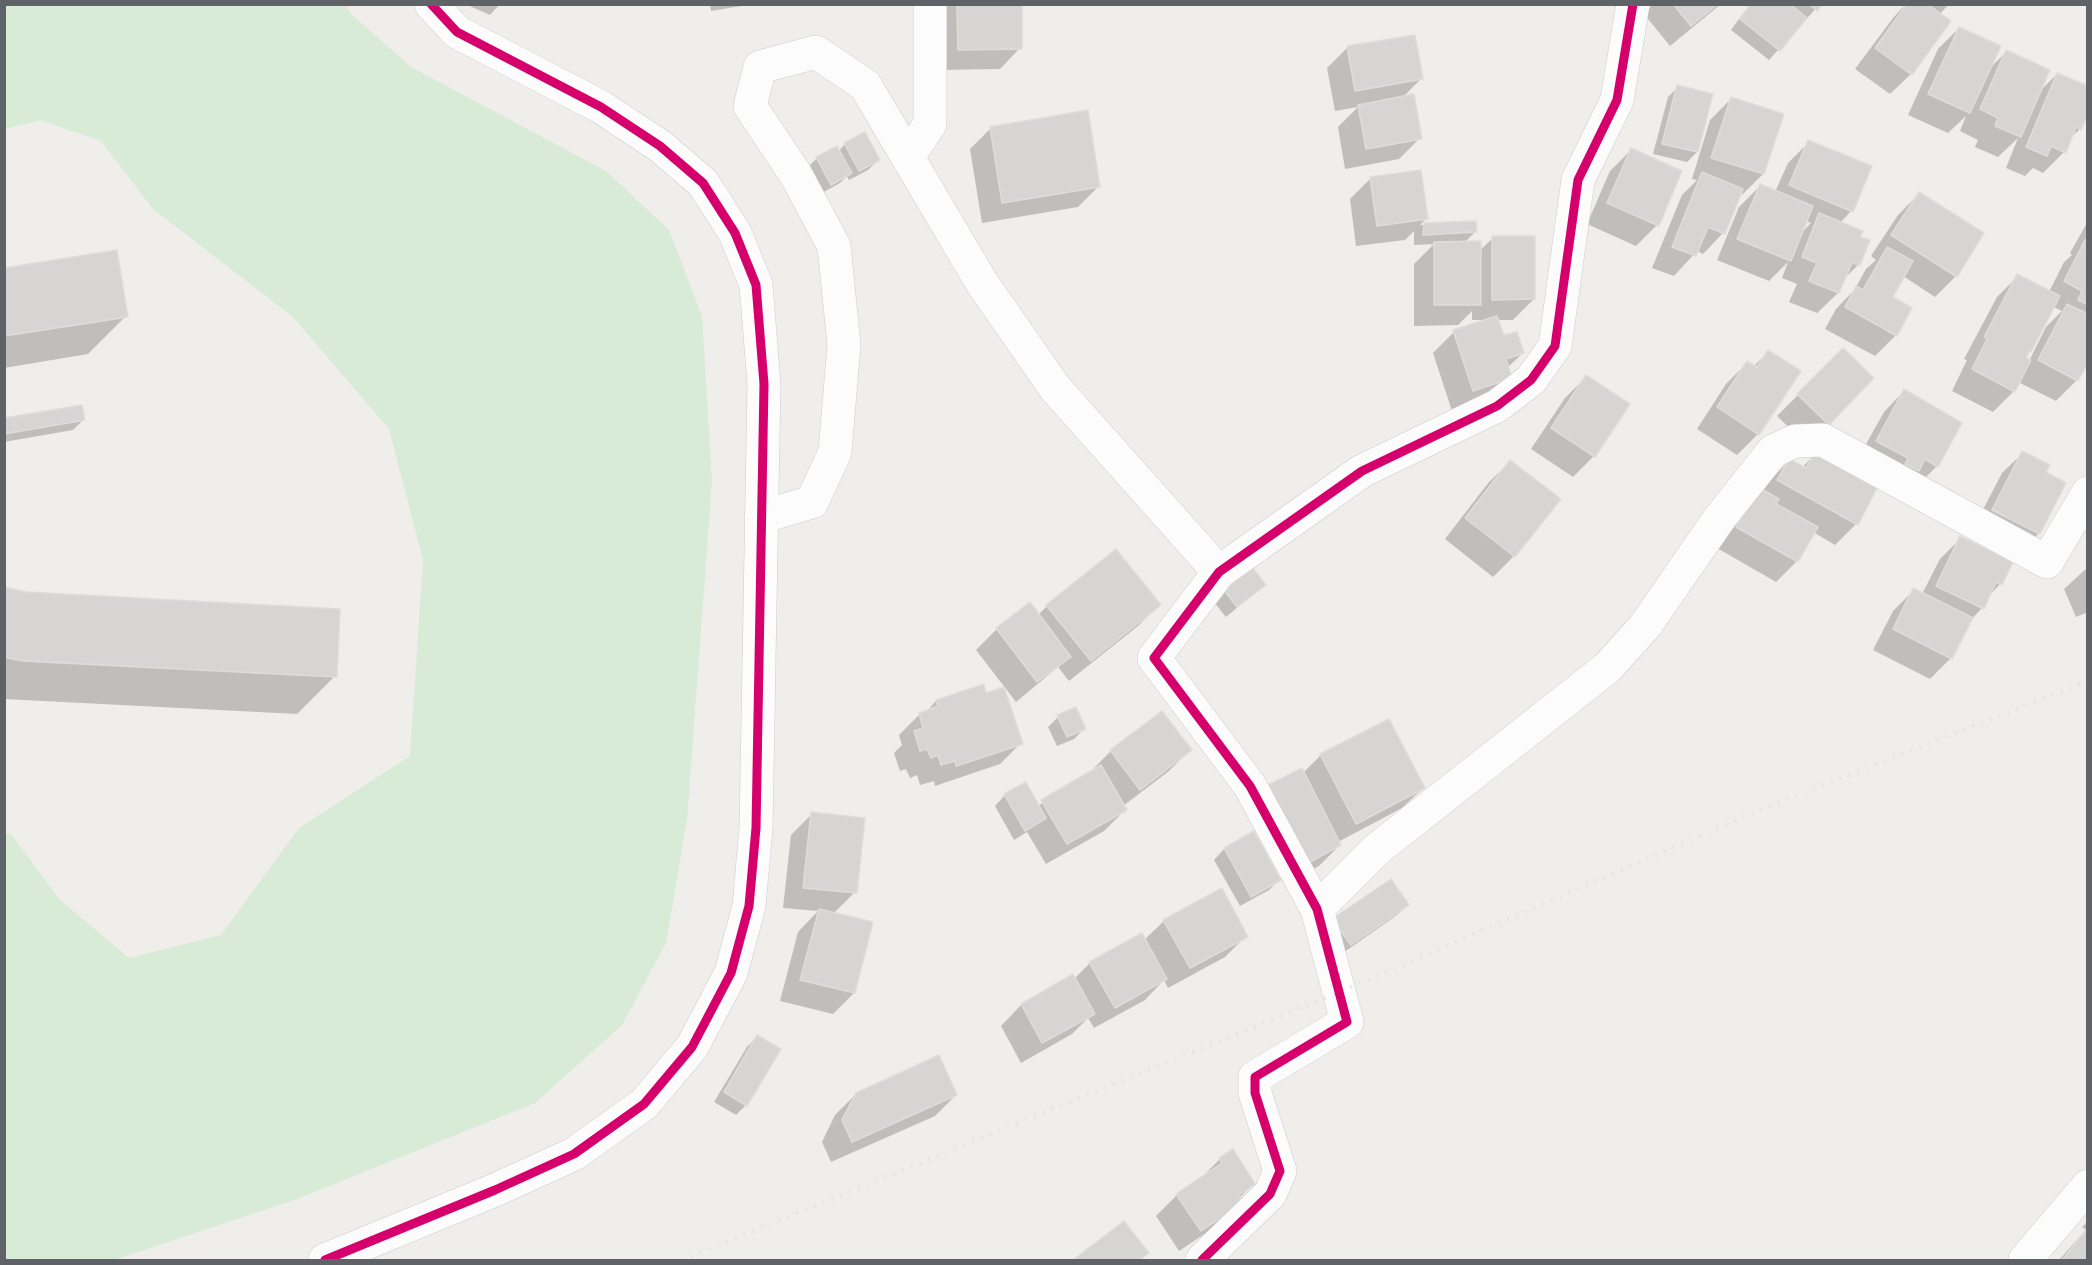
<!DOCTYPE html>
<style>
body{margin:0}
#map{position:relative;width:2092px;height:1265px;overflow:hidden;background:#efeeea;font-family:Lato,sans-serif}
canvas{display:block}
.frame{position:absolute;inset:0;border:6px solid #5f6368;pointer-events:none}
</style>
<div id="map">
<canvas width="2092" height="1265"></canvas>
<div class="frame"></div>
</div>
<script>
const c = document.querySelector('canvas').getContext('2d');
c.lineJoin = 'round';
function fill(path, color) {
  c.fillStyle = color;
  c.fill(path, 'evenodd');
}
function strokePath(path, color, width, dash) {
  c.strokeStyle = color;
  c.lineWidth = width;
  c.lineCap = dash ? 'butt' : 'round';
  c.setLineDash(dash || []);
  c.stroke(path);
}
const green = new Path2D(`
 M 5,4 L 346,5 L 350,13 L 411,67 L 606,171 L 669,230 L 702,316 L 712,481 L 687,820 L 666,943 L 622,1025 L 535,1103 L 297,1199 L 114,1260 L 5,1260 L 5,834 L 11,834 L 60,900 L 129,958 L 221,935 L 299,828 L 410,756 L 423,560 L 389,429 L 293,317 L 153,209 L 101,141 L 40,120 L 5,129 Z`);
const shadow = new Path2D(`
 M 465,4 L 500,4 L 490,15 Z
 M 710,4 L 753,4 L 711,11 Z
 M 1020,4 L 1020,48 L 1000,69 L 938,70 L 937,5 Z
 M 1653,4 L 1721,4 L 1670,46 L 1644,14 Z
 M 1750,4 L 1820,4 L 1769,60 L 1731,30 Z
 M 1906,4 L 1949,4 L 1939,15 L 1911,74 L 1890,94 L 1855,69 L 1893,18 Z
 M 1959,28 L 1990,68 L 2006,52 L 2039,92 L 2057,74 L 2080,129 L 2070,138 L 2064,152 L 2043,173 L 2033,168 L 2025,176 L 2006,168 L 2018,138 L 1998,157 L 1975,147 L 1978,140 L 1960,131 L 1966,116 L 1948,133 L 1908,115 L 1938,49 Z
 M 1348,47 L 1421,79 L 1402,98 L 1420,138 L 1399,159 L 1345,169 L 1338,127 L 1358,107 L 1335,111 L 1327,68 Z
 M 1678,87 L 1697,152 L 1687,162 L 1653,154 L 1668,97 Z
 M 1731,99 L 1782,115 L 1763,174 L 1742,195 L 1739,194 L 1723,233 L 1703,254 L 1697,251 L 1674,276 L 1652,268 L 1682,195 L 1697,180 L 1692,179 L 1710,120 Z
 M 991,128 L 1099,186 L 1078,207 L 982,223 L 970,149 Z
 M 1809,142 L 1851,211 L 1840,223 L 1858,238 L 1858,265 L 1843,280 L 1838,293 L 1817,313 L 1789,302 L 1797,284 L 1782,278 L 1788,262 L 1769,281 L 1717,260 L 1739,207 L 1760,186 L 1775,192 L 1788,163 ZM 1805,221 L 1811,223 L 1800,234 Z
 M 845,144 L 878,160 L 868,170 L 849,180 L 847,176 L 840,183 L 820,194 L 806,169 L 817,158 L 836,148 L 838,152 Z
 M 1631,150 L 1657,225 L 1636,246 L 1587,224 L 1610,171 Z
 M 1371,178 L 1426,219 L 1420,225 L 1475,223 L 1475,232 L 1464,243 L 1479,251 L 1493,238 L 1534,299 L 1513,320 L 1497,320 L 1503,337 L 1523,353 L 1507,368 L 1510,377 L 1489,398 L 1452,411 L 1433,353 L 1454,332 L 1487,320 L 1472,320 L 1472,311 L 1458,325 L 1414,326 L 1414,264 L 1434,244 L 1414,245 L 1414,231 L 1405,240 L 1356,246 L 1350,199 Z
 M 1919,194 L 1956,276 L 1935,297 L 1903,276 L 1891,298 L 1896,335 L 1875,356 L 1825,329 L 1836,309 L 1855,289 L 1866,269 L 1876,260 L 1871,256 L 1898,215 Z
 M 2088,221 L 2088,359 L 2077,380 L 2056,401 L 2018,382 L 2014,391 L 1993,412 L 1952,391 L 1967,360 L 1964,359 L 1997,297 L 2018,276 L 2049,292 L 2064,262 L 2072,255 L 2070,253 ZM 2053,307 L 2062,311 L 2046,327 L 2029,361 L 2024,359 L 2030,351 Z
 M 4,270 L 126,316 L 88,354 L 4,368 Z
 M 1843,350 L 1872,378 L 1807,445 L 1777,416 Z
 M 1768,352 L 1758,434 L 1737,455 L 1697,429 L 1726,384 L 1747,363 L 1753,367 Z
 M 1586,377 L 1594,456 L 1573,477 L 1531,449 L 1565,398 Z
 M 1904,391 L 1937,466 L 1916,487 L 1856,462 L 1884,412 Z
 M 4,420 L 83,420 L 73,430 L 4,442 Z
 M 2023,453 L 2044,473 L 2039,533 L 2018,554 L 1972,531 L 2002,473 Z
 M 1814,455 L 1856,524 L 1835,545 L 1813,532 L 1797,561 L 1776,582 L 1717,548 L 1738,510 L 1763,492 L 1768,482 L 1789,461 L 1802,468 Z
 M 1510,462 L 1514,556 L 1493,577 L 1445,539 L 1489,482 Z
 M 1961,538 L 2011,563 L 2000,584 L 1988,597 L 1982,608 L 1970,621 L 1951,658 L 1930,679 L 1873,650 L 1893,611 L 1914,590 L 1922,594 L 1940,559 Z
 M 2088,567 L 2088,612 L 2076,617 L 2064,589 Z
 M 1264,585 L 1226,617 L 1214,602 L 1225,591 Z
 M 4,588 L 335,676 L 297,714 L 4,699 Z
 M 1159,605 L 1138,626 L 1069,681 L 1058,667 L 1016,702 L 976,650 L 997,629 L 1038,615 L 1047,606 Z
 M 982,686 L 985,695 L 1021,743 L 1000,764 L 935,786 L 934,781 L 920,785 L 917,775 L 910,778 L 906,769 L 900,771 L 894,753 L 902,745 L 899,735 L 920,714 L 926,712 L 936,701 Z
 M 1162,713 L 1190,750 L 1169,771 L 1123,806 L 1125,810 L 1104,831 L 1046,864 L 1027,832 L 1014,840 L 995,806 L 1005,795 L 1038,806 L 1090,772 L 1111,751 Z
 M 1058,717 L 1084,729 L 1074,739 L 1057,746 L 1048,727 Z
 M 1321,755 L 1423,788 L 1402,808 L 1338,842 L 1340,845 L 1319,866 L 1287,882 L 1303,773 Z
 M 812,814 L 855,892 L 833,914 L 854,993 L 833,1014 L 780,1001 L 798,932 L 818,911 L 783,908 L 791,835 Z
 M 1253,833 L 1279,880 L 1269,890 L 1240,906 L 1214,860 L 1224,849 Z
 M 1221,890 L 1246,936 L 1225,957 L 1168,988 L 1164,980 L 1145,1000 L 1094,1028 L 1088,1018 L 1072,1034 L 1021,1063 L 1001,1026 L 1021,1005 L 1073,976 L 1074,979 L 1090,963 L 1144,940 L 1164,921 Z
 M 1407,905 L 1397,915 L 1340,955 L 1323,930 Z
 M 757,1037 L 746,1105 L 736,1115 L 714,1102 L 747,1047 Z
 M 856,1094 L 956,1095 L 935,1116 L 831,1162 L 822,1142 L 835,1115 Z
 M 1220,1159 L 1254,1184 L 1239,1198 L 1221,1223 L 1179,1251 L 1156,1216 L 1177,1195 L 1200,1179 Z
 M 2088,1221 L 2088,1260 L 2059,1260 L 2086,1230 L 2082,1227 Z
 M 1124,1223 L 1147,1253 L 1139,1260 L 1076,1260 Z`);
const building = new Path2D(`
 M 957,4 L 1022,4 L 1022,49 L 958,50 Z
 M 1673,4 L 1718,4 L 1691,26 Z
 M 1751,4 L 1790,4 L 1807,18 L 1780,51 L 1740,19 Z
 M 1809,4 L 1822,4 L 1817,11 Z
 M 1907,4 L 1927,4 L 1951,21 L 1912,75 L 1875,48 Z
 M 1959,27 L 2001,46 L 1970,113 L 1928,94 Z
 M 1415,35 L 1423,79 L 1355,91 L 1347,46 Z
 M 2006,50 L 2050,70 L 2021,137 L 1995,126 L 1998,118 L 1980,109 Z
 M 2057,73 L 2088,86 L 2088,114 L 2081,130 L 2076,127 L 2066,153 L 2051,146 L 2047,156 L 2026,147 Z
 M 1677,85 L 1713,94 L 1698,152 L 1662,144 Z
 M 1414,94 L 1422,139 L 1366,149 L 1358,105 Z
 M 1731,97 L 1784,114 L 1764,174 L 1711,158 Z
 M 1088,110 L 1100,187 L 1002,203 L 990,127 Z
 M 865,132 L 880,160 L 859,171 L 844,143 Z
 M 1808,140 L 1872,166 L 1853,212 L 1789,185 Z
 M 837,146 L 852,173 L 831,185 L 816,157 Z
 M 1631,148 L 1682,171 L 1659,226 L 1607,203 Z
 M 1421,170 L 1428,219 L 1377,226 L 1370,177 Z
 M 1702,172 L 1743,189 L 1725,234 L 1708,227 L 1696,256 L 1672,247 Z
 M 1760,184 L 1813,206 L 1791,261 L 1737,239 Z
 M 1919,192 L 1984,233 L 1957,277 L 1891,235 Z
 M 1819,213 L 1863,231 L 1860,237 L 1870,240 L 1860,265 L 1852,263 L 1839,293 L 1809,281 L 1817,263 L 1802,257 Z
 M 1476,221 L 1477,232 L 1423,235 L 1424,223 Z
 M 1492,236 L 1535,236 L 1535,299 L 1492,300 Z
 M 2085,240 L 2088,241 L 2088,305 L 2078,300 L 2082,291 L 2064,281 Z
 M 1481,241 L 1481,305 L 1434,305 L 1434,242 Z
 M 1887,247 L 1913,261 L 1893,297 L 1912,308 L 1897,336 L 1845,307 L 1856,286 L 1863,290 Z
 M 117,250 L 128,317 L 4,336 L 4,268 Z
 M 2017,274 L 2060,296 L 2031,352 L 2029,351 L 2026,358 L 2031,360 L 2015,392 L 1972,369 L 1987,339 L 1984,337 Z
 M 2067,304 L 2088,314 L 2088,363 L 2078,381 L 2038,360 Z
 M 1497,316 L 1504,335 L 1517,332 L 1524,353 L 1506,359 L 1512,378 L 1473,391 L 1453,330 Z
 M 1843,348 L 1874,378 L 1829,425 L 1797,394 Z
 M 1768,350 L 1801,371 L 1759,435 L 1717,407 L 1747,361 L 1757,367 Z
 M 1586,375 L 1630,404 L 1595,457 L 1551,428 Z
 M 1904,389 L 1962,423 L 1938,467 L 1925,459 L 1919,471 L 1905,464 L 1908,458 L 1876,441 Z
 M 82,405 L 85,420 L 4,434 L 4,418 Z
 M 2022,451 L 2050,465 L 2046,472 L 2066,483 L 2040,534 L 1992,510 Z
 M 1814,454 L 1877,488 L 1858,525 L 1777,480 L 1789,459 L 1806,468 Z
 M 1510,460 L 1561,499 L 1515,557 L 1465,518 Z
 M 1758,487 L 1779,499 L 1776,504 L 1818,527 L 1798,562 L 1736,527 Z
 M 1960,536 L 2013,562 L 2002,585 L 1996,582 L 1984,609 L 1936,586 Z
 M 1116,549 L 1161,605 L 1091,661 L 1046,605 Z
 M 1253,568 L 1266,585 L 1237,607 L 1224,590 Z
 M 4,587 L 27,592 L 340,609 L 337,677 L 23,661 L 4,657 Z
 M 1913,588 L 1973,618 L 1952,659 L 1893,629 Z
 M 1030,602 L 1071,657 L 1037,682 L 996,628 Z
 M 984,684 L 986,693 L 1004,687 L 1023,744 L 956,766 L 955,761 L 941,765 L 938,755 L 931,758 L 927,749 L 920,751 L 914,731 L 923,728 L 919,713 L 938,706 L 936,700 Z
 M 1076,707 L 1086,729 L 1067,737 L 1057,715 Z
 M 1162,711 L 1192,750 L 1140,790 L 1110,750 Z
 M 1389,719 L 1425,788 L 1356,824 L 1320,754 Z
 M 1101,765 L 1127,810 L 1067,844 L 1041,800 Z
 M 1302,768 L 1341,845 L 1308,863 L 1268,785 Z
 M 1026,782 L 1046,818 L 1025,831 L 1004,794 Z
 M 811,812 L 865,818 L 857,893 L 803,888 Z
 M 1254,831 L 1281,880 L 1251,897 L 1224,848 Z
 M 1391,879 L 1409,905 L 1351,945 L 1332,919 Z
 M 1222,888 L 1248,937 L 1190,968 L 1163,920 Z
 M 819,909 L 873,922 L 855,993 L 800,980 Z
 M 1142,933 L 1167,979 L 1115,1008 L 1089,962 Z
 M 1073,974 L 1095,1014 L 1042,1043 L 1021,1004 Z
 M 757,1035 L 781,1049 L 747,1106 L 724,1092 Z
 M 939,1055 L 957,1095 L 852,1142 L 842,1120 L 856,1093 Z
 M 1233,1149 L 1255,1184 L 1239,1195 L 1244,1202 L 1201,1231 L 1176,1194 L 1222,1163 L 1219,1158 Z
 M 1124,1221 L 1149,1253 L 1139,1260 L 1073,1260 Z
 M 2088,1228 L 2088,1260 L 2062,1260 Z`);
const minor = new Path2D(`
 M 908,157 L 930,124 L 930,4
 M 761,517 L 812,502 L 835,452 L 844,345 L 834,246 L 796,175 L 750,106 L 760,67 L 816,52 L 865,85 L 982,283 L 1055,388 L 1219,572
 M 1317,909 L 1376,850 L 1607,668 L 1645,626 L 1719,519 L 1773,451 L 1795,441 L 1823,440 L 2047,562 L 2088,493
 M 1202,1260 L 1270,1194 L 1280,1171 L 1255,1093 L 1255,1077 L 1347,1022 L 1317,909 L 1250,786 L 1154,658 L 1219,572 L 1362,471 L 1497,406 L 1531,380 L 1555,346 L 1578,180 L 1617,100 L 1633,4
 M 2025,1260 L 2088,1186`);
const tertiary = new Path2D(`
 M 325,1260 L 495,1190 L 574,1154 L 644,1104 L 692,1047 L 731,973 L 749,906 L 756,828 L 764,384 L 756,285 L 735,233 L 703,183 L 660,146 L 601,107 L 457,32 L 431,4`);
const rail = new Path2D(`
 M 682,1260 L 1340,992 L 1760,810 L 2088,681`);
const cycleway = new Path2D(`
 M 325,1260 L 495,1190 L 574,1154 L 644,1104 L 692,1047 L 731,973 L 749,906 L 756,828 L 764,384 L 756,285 L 735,233 L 703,183 L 660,146 L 601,107 L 457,32 L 431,4
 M 1202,1260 L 1270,1194 L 1280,1171 L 1255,1093 L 1255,1077 L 1347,1022 L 1317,909 L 1250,786 L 1154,658 L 1219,572 L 1362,471 L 1497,406 L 1531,380 L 1555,346 L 1578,180 L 1617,100 L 1633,4`);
fill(green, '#d8ebd6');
fill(shadow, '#0003');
fill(building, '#d6d5d3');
strokePath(building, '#deddd9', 1.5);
strokePath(minor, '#cbcccc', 34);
strokePath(tertiary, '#cbcccc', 34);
strokePath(minor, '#fdfcfc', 33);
strokePath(tertiary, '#fdfcfc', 33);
strokePath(rail, '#e4e4e4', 4.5, [1.5, 8]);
strokePath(cycleway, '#d6006c', 9);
</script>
